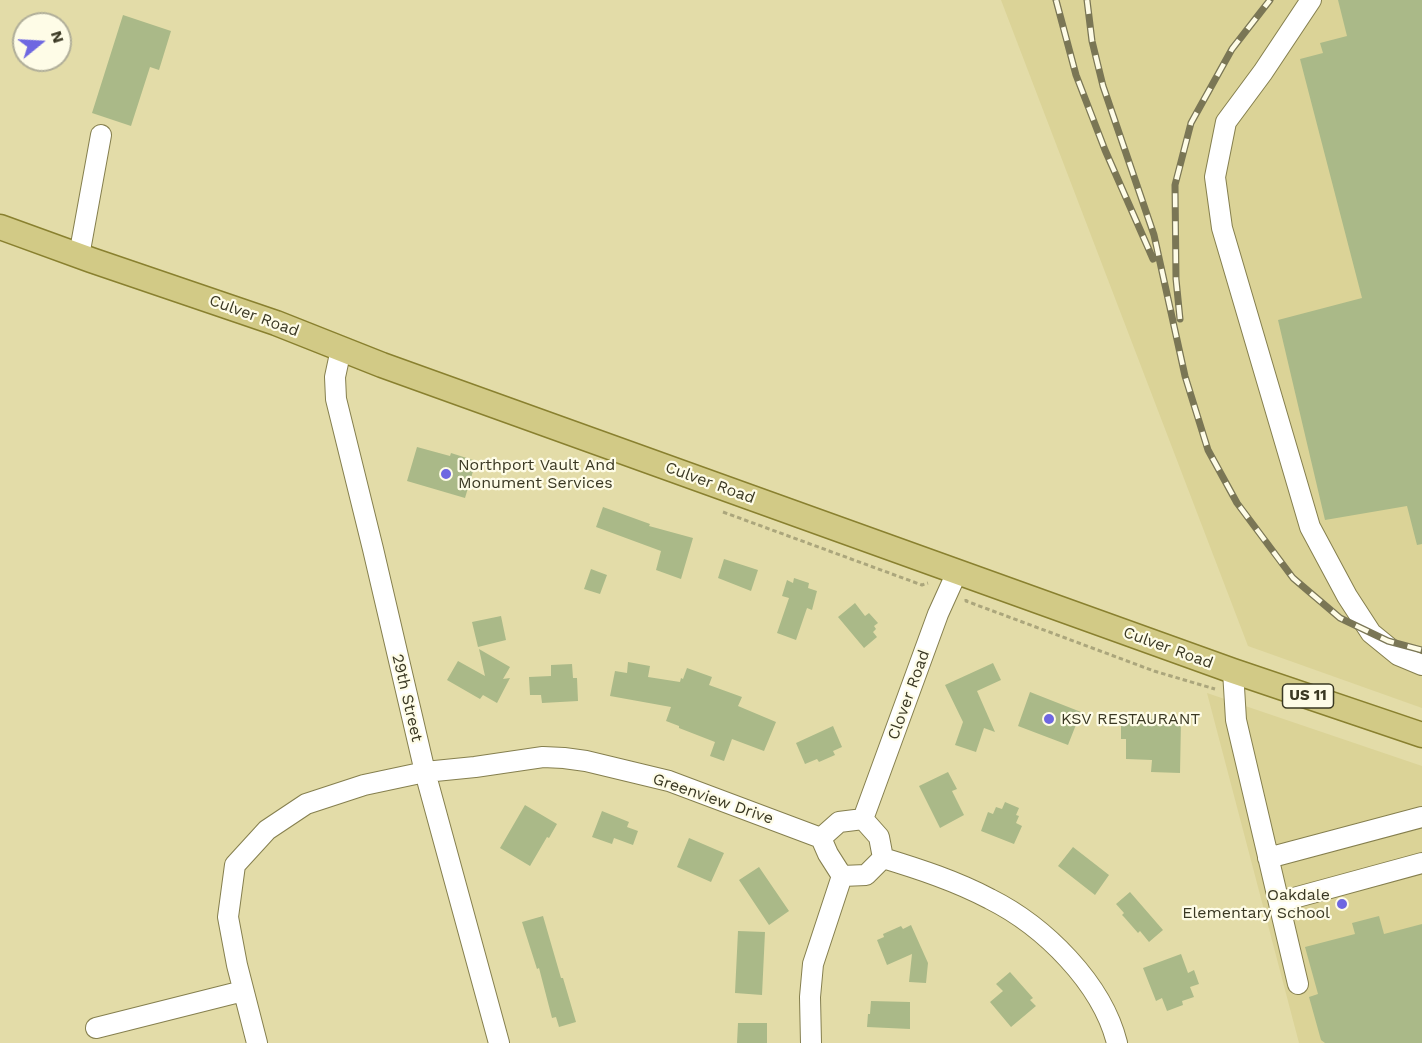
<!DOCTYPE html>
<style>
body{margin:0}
#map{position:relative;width:1422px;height:1043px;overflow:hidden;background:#e3dca8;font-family:"Work Sans",sans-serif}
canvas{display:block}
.north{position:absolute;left:12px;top:12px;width:60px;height:60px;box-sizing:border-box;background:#fefce7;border:2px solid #b0ae99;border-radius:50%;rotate:72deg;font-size:16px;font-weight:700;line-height:24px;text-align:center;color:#3a3823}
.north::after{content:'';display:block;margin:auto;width:21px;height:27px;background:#6e67e1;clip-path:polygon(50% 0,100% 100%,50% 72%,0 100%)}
</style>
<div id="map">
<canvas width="1422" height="1043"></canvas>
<div class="north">N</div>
</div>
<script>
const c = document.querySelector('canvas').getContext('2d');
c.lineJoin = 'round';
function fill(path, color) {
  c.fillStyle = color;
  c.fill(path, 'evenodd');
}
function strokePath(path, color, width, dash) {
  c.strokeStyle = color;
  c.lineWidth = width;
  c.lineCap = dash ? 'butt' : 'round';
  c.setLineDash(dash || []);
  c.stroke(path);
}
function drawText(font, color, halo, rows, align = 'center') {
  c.font = font + ' "Work Sans",sans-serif';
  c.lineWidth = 4.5;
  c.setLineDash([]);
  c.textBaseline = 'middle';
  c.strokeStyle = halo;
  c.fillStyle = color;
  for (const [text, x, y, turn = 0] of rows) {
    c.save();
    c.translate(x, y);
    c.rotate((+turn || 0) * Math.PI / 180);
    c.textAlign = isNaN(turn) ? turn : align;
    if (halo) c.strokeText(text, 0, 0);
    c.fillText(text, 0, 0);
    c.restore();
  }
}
const built = new Path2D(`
 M 1001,0 L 1422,0 L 1422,708 L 1248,646 Z
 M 1207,693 L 1422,766 L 1422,1043 L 1299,1043 Z`);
const building = new Path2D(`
 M 1338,0 L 1422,0 L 1422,544 L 1417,545 L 1407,506 L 1325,520 L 1278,320 L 1362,298 L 1300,59 L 1323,53 L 1320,43 L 1347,36 Z
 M 123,15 L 171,31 L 159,70 L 150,67 L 131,126 L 92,113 Z
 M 417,447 L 450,456 L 451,453 L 476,461 L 465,498 L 407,481 Z
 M 603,507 L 650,524 L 649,526 L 693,538 L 681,579 L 656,570 L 661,551 L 596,527 Z
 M 724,559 L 758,570 L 751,591 L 718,578 Z
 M 591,569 L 607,575 L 600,594 L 584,589 Z
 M 794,578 L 809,583 L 808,588 L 817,591 L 812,610 L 807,608 L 796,640 L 777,633 L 789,598 L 782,596 L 787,580 L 793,583 Z
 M 855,603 L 865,616 L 869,613 L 878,623 L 874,626 L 876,629 L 873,632 L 877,637 L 864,648 L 838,617 Z
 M 501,616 L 506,640 L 478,647 L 472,622 Z
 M 479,649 L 510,667 L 503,679 L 510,678 L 497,703 L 483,695 L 480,699 L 447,680 L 458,661 L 485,676 Z
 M 628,662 L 650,666 L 648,677 L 680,682 L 681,678 L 683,679 L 687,668 L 712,677 L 709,685 L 742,697 L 738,706 L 776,722 L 764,751 L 732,739 L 724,761 L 710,756 L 715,742 L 679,728 L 679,726 L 666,721 L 671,707 L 610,696 L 615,671 L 627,673 Z
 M 993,663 L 1001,680 L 977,691 L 995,732 L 984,728 L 976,752 L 955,745 L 963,722 L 945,685 Z
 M 572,664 L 573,678 L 577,678 L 578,701 L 542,703 L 541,695 L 530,695 L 529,677 L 551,676 L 551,665 Z
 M 1030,692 L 1081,712 L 1068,745 L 1018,726 Z
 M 1127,718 L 1181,720 L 1180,773 L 1151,772 L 1152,760 L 1126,759 L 1126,739 L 1121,739 L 1121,721 L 1127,722 Z
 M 833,726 L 842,747 L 833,751 L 835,755 L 819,762 L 817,759 L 805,764 L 796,743 Z
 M 948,772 L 957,789 L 952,791 L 964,815 L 940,828 L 919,786 Z
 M 1005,802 L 1019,808 L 1016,815 L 1019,816 L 1016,823 L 1022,826 L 1014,844 L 981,831 L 988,812 L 993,814 L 996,807 L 1002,809 Z
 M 525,805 L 557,824 L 549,838 L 547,837 L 530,866 L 500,848 Z
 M 602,811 L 629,822 L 627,827 L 638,831 L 633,845 L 614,838 L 612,844 L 592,837 Z
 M 689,838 L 724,853 L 711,882 L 677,867 Z
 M 1073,847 L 1109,875 L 1095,895 L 1058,866 Z
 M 759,867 L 789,911 L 769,925 L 739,880 Z
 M 1130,892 L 1163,930 L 1149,942 L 1140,931 L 1138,933 L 1124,917 L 1122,915 L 1124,913 L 1116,904 Z
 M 543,916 L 561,978 L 563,978 L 576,1022 L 559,1027 L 556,1017 L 552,1018 L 539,968 L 537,969 L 522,922 Z
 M 1379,916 L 1384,934 L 1422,924 L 1422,1043 L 1325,1043 L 1321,1040 L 1309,997 L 1318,994 L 1305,947 L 1355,934 L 1352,923 Z
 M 911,925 L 928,963 L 926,983 L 909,982 L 912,954 L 887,965 L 877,940 L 884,937 L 883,934 L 901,926 L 903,929 Z
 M 738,931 L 765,932 L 762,995 L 735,993 Z
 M 1181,954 L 1188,973 L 1194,970 L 1199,984 L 1190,987 L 1194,997 L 1182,1001 L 1183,1005 L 1167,1011 L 1162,998 L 1156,1001 L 1143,968 Z
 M 1010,972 L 1033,998 L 1030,1000 L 1036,1006 L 1011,1027 L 990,1002 L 1003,991 L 996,984 Z
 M 871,1001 L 910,1002 L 910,1029 L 867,1027 L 868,1014 L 870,1014 Z
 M 738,1023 L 767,1023 L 767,1043 L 737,1043 Z`);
const path = new Path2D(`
 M 723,512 L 922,585 L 928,583
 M 966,599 L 966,601 L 1154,671 L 1215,689`);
const minor = new Path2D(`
 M 1311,0 L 1263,72 L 1226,122 L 1215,177 L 1222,228 L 1310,527 L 1347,596 L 1371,633 L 1398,655 L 1422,665
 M 79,256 L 101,135
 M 341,349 L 335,377 L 336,399 L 373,549 L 425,772 L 499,1043
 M 1233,671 L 1236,720 L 1298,984
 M 863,819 L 938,614 L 957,572
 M 863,819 L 879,837 L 883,858 L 866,875 L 842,876 L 828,854 L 821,838 L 839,822 Z
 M 883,858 C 919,869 956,881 990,899 C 1044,926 1102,983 1117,1043
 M 1268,858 L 1422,817
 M 1279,902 L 1422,863
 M 96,1028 L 243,991
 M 257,1043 L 237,965 L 228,917 L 235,865 L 267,830 L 306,804 L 364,785 L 425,772 L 475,767 L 543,757 L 564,758 L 586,761 L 669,781 L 821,838
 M 811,1043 L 810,997 L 813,964 L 842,876`);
const major = new Path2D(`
 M 0,227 L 91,260 L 276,323 L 382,365 L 1233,671 L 1422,735`);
const rail = new Path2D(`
 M 1056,0 L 1076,75 L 1105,150 L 1153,259
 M 1087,0 L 1092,41 L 1103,86 L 1154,235 L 1185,376 L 1208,450 L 1237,503 L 1293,578 L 1340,618 L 1388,641 L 1422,650
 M 1180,319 L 1176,279 L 1175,185 L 1191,123 L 1232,49 L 1270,0`);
const markers = [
 [446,474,6,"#6e67e1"],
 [1049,719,6,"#6e67e1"],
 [1342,904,6,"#6e67e1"]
];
const shields = [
 [1308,696,51]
];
const shieldNames = [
 ["US 11",1308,696]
];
const streetNames = [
 ["Culver Road",254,316,20],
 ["Culver Road",710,483,20],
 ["Culver Road",1168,648,20],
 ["Clover Road",909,695,-70],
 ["29th Street",407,698,77],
 ["Greenview Drive",713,799,19]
];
const poiNames = [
 ["Northport Vault And",458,465],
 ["Monument Services",458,483],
 ["KSV RESTAURANT",1061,719],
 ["Oakdale",1330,895,"right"],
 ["Elementary School",1330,913,"right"]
];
fill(built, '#dbd397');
fill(building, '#aab988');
strokePath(minor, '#857f4e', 22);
strokePath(major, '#89802f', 27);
strokePath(path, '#aba67c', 3, [4.5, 3]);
strokePath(minor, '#fff', 20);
strokePath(major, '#d2ca86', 24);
strokePath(rail, '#7a7655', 7);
strokePath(rail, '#fefce7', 4.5, [14]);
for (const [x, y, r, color] of markers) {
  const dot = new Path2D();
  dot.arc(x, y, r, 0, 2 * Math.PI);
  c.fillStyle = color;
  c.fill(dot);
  strokePath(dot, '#fefce7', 2);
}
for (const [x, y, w] of shields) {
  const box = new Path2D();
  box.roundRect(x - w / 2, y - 12, w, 24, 4.5);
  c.fillStyle = '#fefce7';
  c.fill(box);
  strokePath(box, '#3a3823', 1.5);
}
drawText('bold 15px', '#3a3823', null, shieldNames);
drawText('16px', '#3a3823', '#fefce7', streetNames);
drawText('16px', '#3a3823', '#fefce7', poiNames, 'left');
</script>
